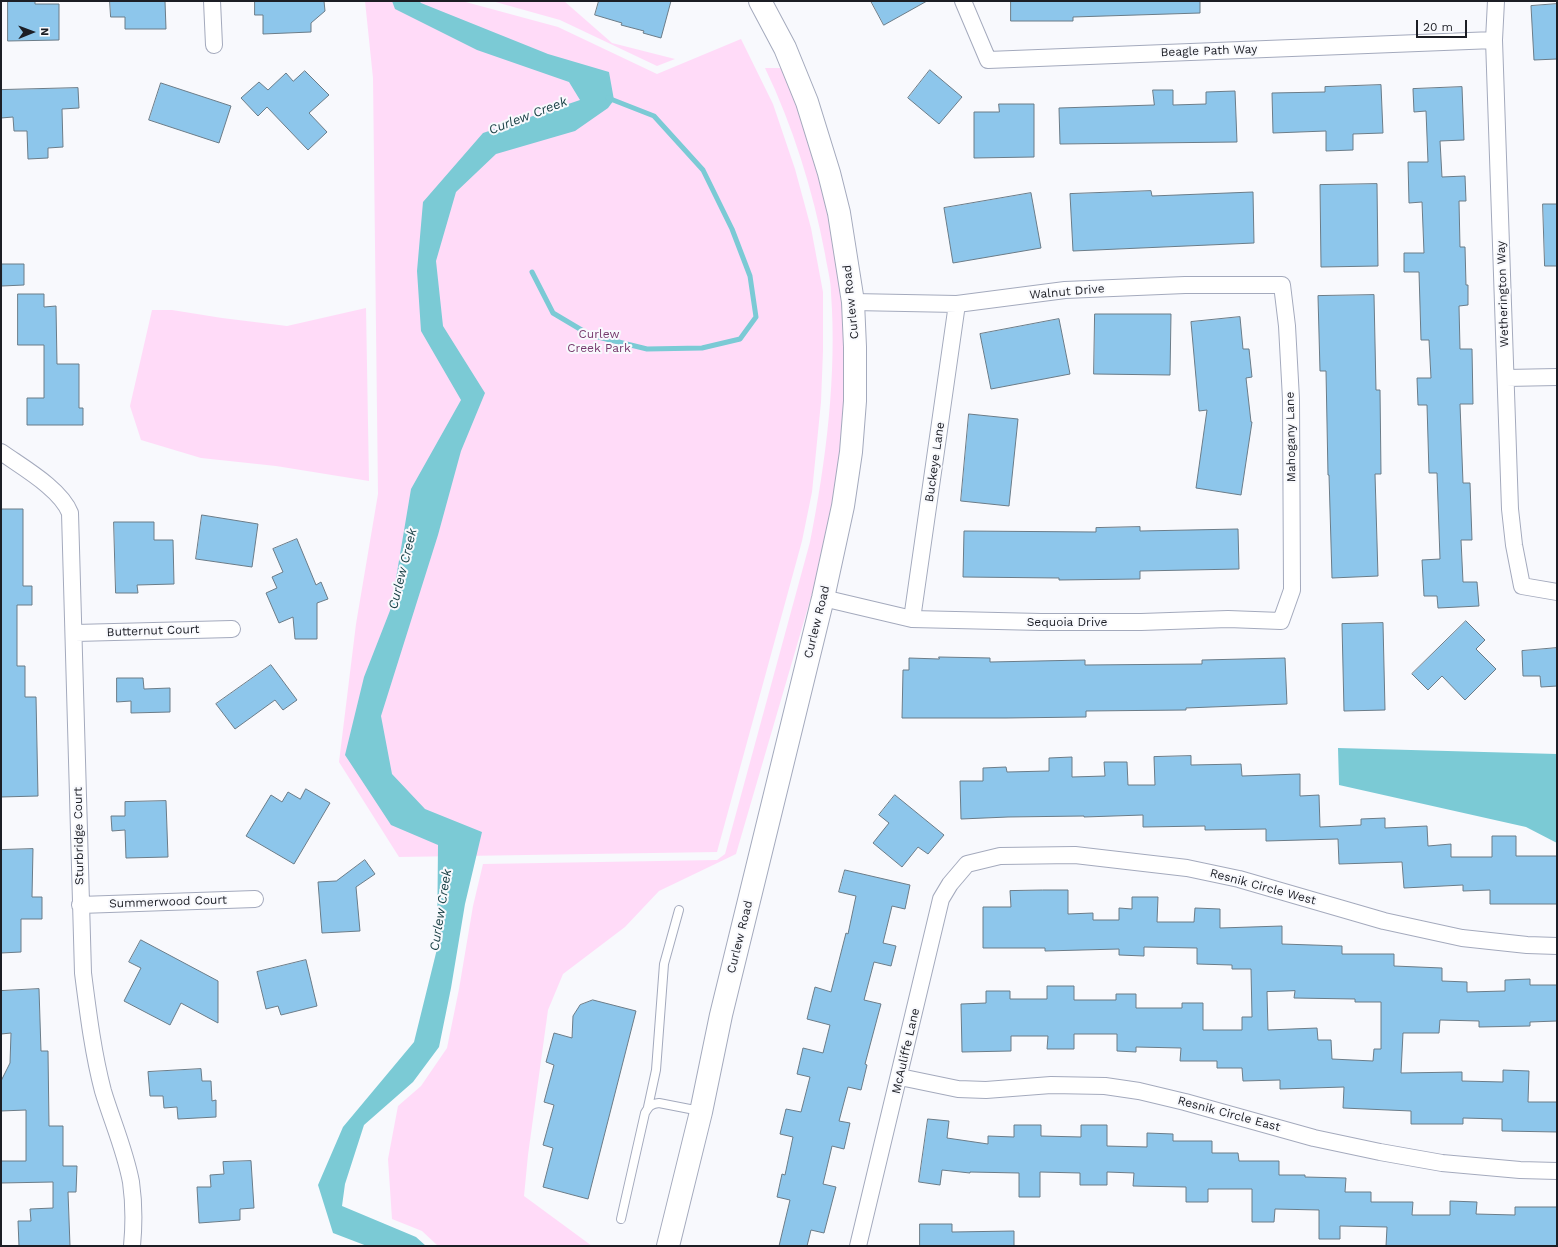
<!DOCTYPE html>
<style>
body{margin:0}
#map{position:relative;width:1558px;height:1247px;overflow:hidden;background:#f8f9fd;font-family:"Work Sans",sans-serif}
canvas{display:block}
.frame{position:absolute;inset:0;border:2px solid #1c1e25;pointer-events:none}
.north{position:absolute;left:12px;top:12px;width:40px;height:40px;-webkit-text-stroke:3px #f8f9fd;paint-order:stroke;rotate:89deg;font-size:11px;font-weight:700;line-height:16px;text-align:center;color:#1c1e25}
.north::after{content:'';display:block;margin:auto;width:14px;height:18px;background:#1c1e25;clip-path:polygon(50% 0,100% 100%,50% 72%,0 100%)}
.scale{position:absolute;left:1416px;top:20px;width:51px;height:18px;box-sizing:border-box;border:2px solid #1c1e25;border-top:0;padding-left:5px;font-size:12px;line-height:14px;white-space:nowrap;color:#1c1e25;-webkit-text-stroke:3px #f8f9fd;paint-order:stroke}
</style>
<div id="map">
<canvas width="1558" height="1247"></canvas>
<div class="frame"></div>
<div class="north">N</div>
<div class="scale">20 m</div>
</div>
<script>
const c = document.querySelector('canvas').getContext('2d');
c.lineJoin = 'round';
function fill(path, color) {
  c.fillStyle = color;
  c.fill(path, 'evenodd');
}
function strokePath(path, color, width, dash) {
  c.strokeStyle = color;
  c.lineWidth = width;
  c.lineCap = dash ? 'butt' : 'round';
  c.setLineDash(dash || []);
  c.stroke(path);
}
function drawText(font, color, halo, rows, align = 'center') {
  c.font = font + ' "Work Sans",sans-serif';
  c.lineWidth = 4;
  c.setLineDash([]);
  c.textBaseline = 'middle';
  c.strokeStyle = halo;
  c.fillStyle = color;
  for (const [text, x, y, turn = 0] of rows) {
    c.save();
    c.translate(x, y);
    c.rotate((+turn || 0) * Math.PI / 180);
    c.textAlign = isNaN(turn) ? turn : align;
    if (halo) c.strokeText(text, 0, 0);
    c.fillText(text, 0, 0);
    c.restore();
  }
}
const green = new Path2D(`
 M 365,1 L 462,1 L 558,27 L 657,74 L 741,39 L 773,104 L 795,169 L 811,228 L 823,292 L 823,351 L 821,402 L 812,492 L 802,541 L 717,852 L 399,857 L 339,762 L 356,624 L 378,494 L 373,78 Z
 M 492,1 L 564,1 L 612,43 L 675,59 L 657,66 L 560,20 Z
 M 765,68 L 782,68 L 797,105 L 820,175 L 835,238 L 843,303 L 845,401 L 841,451 L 832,514 L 818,573 L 736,854 L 659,891 L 625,927 L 563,974 L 548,1010 L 528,1155 L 524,1196 L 592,1246 L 438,1246 L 422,1231 L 392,1219 L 388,1159 L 398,1106 L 421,1086 L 447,1048 L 459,989 L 473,906 L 483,864 L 717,860 L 725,854 L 810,542 C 826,462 837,375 831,293 C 831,280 827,267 825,254 C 813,191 793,126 765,68 Z
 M 366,307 L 369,481 L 276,466 L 201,458 L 141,440 L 130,406 L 152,310 L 172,310 L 222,318 L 287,326 L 366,308 Z`);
const water = new Path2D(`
 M 392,1 L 419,1 L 421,3 L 548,54 L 609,72 L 614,100 L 608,108 L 575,131 L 496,154 L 456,192 L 436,261 L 443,326 L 485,393 L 461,451 L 438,535 L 381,716 L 392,774 L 425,809 L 482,832 L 465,904 L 451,988 L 439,1047 L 413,1082 L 364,1125 L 345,1184 L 342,1206 L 416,1237 L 426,1246 L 367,1246 L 333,1233 L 318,1185 L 343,1127 L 414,1042 L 437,949 L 438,845 L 391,825 L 345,755 L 364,677 L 391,608 L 411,489 L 461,400 L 421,331 L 417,271 L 423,202 L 483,133 L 580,100 L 569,82 L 477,50 L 395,9 Z
 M 1338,748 L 1557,754 L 1557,843 L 1526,827 L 1339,785 Z`);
const stream = new Path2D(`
 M 532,272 L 553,313 L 590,335 L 647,349 L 702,348 L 740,339 L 756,317 L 750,276 L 732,229 L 703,170 L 654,116 L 608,98`);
const building = new Path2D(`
 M 8,1 L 35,1 L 35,4 L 59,4 L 59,40 L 8,41 Z
 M 110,1 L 165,1 L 166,29 L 125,29 L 125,17 L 111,17 Z
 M 255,1 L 324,1 L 325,11 L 311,23 L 311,32 L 263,34 L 263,15 L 255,15 Z
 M 599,1 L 671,1 L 661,38 L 643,33 L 644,31 L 621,25 L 622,23 L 595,15 Z
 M 871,1 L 927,1 L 884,25 Z
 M 1011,1 L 1200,1 L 1200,13 L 1073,17 L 1073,21 L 1011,21 Z
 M 1557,4 L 1557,59 L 1534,60 L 1531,6 Z
 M 930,70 L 962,97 L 939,124 L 908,98 Z
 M 305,71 L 329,95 L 309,113 L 327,132 L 308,150 L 267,107 L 258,116 L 241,98 L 259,82 L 268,90 L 286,73 L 293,81 Z
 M 161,83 L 231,106 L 219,143 L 149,120 Z
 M 1381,85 L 1383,133 L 1353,134 L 1353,150 L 1326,151 L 1326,131 L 1273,133 L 1272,93 L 1325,92 L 1325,87 Z
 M 1462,87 L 1464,140 L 1440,141 L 1442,177 L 1465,176 L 1466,201 L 1459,201 L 1460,247 L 1465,247 L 1466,285 L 1468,285 L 1468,305 L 1459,306 L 1460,349 L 1472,349 L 1473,404 L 1460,404 L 1463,483 L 1470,483 L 1472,540 L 1461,540 L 1463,582 L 1477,582 L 1479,606 L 1438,608 L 1437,596 L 1424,596 L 1422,560 L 1440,559 L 1437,473 L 1429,473 L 1427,405 L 1418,405 L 1417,378 L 1431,378 L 1429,340 L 1421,340 L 1419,272 L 1404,272 L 1404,253 L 1424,253 L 1422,202 L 1409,203 L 1408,162 L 1428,162 L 1426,111 L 1414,112 L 1413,89 Z
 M 78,88 L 79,108 L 62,109 L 63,147 L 48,148 L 48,158 L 28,159 L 27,131 L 14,131 L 13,117 L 1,118 L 1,90 Z
 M 1153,90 L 1173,90 L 1173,105 L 1206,104 L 1206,92 L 1235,91 L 1237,142 L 1060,144 L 1059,108 L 1154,105 Z
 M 999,104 L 1034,104 L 1034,157 L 974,158 L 974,112 L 999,112 Z
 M 1377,184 L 1378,266 L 1321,267 L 1320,185 Z
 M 1151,191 L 1152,196 L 1253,192 L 1254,243 L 1073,251 L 1070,194 Z
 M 1031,193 L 1041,248 L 953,263 L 944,208 Z
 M 1543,204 L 1557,204 L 1557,266 L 1545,266 Z
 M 2,264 L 24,264 L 24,285 L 2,286 Z
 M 18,294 L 44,294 L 44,307 L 56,306 L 57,364 L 79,364 L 79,408 L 83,408 L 83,425 L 27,425 L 27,398 L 44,398 L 44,345 L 18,345 Z
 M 1374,295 L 1376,390 L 1380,390 L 1381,474 L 1375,474 L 1378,576 L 1332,578 L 1329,475 L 1328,475 L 1326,371 L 1320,371 L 1318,296 Z
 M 1095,314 L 1171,314 L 1170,375 L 1094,374 Z
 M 1240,317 L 1243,349 L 1249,349 L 1252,377 L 1246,378 L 1251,422 L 1252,422 L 1241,495 L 1196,488 L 1207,410 L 1199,411 L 1191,322 Z
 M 1059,319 L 1070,374 L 991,389 L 980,334 Z
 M 969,414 L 1018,419 L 1009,506 L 961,501 Z
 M 1,509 L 23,509 L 23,586 L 32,586 L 32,605 L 17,605 L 17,666 L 25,666 L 25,697 L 36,697 L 38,796 L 1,797 Z
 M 202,515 L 258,524 L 252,567 L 196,559 Z
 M 114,522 L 154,522 L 154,540 L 173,540 L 174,584 L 137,585 L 138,593 L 116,593 Z
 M 1140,527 L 1140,531 L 1238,529 L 1239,569 L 1140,571 L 1140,579 L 1059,580 L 1059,578 L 963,577 L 964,531 L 1096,532 L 1096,528 Z
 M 297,539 L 316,585 L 321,582 L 328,599 L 317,603 L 317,639 L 295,639 L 293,617 L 279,623 L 266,593 L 277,588 L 272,577 L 283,572 L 273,549 Z
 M 1466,621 L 1485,640 L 1476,649 L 1496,669 L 1465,700 L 1442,676 L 1428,690 L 1412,674 Z
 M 1383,623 L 1385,710 L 1344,711 L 1342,624 Z
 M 1557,648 L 1557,686 L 1541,687 L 1540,676 L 1523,676 L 1522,651 Z
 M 939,657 L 990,658 L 990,662 L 1085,660 L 1085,665 L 1202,664 L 1202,660 L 1285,658 L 1287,704 L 1186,708 L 1186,710 L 1086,711 L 1086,717 L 1006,718 L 902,718 L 903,670 L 909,670 L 909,658 L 939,659 Z
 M 271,665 L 297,700 L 283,710 L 275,700 L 235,729 L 216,704 Z
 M 117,678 L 143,678 L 144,689 L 170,688 L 170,712 L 131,713 L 131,701 L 117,702 Z
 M 1191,756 L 1191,765 L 1241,764 L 1242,776 L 1300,774 L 1300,796 L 1319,795 L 1320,827 L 1361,825 L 1361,819 L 1385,818 L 1385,828 L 1427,826 L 1428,846 L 1451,844 L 1451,857 L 1492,857 L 1492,836 L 1516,836 L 1516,856 L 1557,856 L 1557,904 L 1490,904 L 1490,890 L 1463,891 L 1463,885 L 1404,888 L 1402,862 L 1339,864 L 1338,839 L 1266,841 L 1266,829 L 1205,830 L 1205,826 L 1143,827 L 1143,815 L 1084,817 L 1084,816 L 1008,817 L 961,819 L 960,781 L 983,781 L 983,768 L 1006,767 L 1007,772 L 1049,771 L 1049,758 L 1072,757 L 1072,777 L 1105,776 L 1104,762 L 1127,762 L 1128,785 L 1155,785 L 1154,757 Z
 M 306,789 L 330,803 L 294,864 L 246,836 L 271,795 L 282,802 L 288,792 L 300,799 Z
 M 895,795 L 944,835 L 928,854 L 918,847 L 902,867 L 873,843 L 889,823 L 879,815 Z
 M 166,801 L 168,857 L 126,858 L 125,830 L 112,831 L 111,816 L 125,816 L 125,802 Z
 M 33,849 L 32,897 L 42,897 L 42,919 L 21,919 L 21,952 L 1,953 L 1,850 Z
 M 365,860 L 375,874 L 356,887 L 360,931 L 322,933 L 318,882 L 336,881 Z
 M 845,870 L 910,885 L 905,909 L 892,906 L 883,943 L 896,946 L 891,966 L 874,962 L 864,1000 L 881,1004 L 865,1064 L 867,1065 L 861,1090 L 848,1087 L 839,1121 L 850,1123 L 844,1149 L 832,1146 L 823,1184 L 836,1187 L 824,1233 L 811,1230 L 807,1246 L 779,1246 L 790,1200 L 777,1197 L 782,1174 L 785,1175 L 793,1137 L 780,1134 L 786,1109 L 801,1112 L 810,1077 L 797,1074 L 803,1048 L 823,1053 L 830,1025 L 807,1019 L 815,987 L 831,992 L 846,933 L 848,934 L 856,896 L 839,892 Z
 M 1043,890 L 1068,890 L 1068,914 L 1093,913 L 1093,920 L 1119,920 L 1119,908 L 1132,909 L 1132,897 L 1158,897 L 1157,922 L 1194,922 L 1195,908 L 1220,909 L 1220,928 L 1282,926 L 1282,944 L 1342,946 L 1342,954 L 1394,954 L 1394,966 L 1442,968 L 1442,981 L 1467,982 L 1467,992 L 1505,991 L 1505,980 L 1530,979 L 1530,985 L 1557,985 L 1557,1021 L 1530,1022 L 1530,1026 L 1479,1027 L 1479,1021 L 1440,1020 L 1439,1033 L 1403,1033 L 1401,1073 L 1462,1072 L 1462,1081 L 1503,1082 L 1503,1070 L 1529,1071 L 1528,1102 L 1557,1102 L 1557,1132 L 1502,1131 L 1502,1119 L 1463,1118 L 1463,1124 L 1411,1124 L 1411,1111 L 1343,1108 L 1344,1087 L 1280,1089 L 1280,1080 L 1243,1081 L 1242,1068 L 1217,1068 L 1217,1061 L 1180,1061 L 1181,1048 L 1136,1047 L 1136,1052 L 1117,1051 L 1117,1034 L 1074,1034 L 1074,1049 L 1047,1049 L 1048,1036 L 1011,1036 L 1011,1051 L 962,1052 L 961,1004 L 986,1003 L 986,991 L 1010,991 L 1010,999 L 1047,999 L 1047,986 L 1074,986 L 1074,1000 L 1116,1000 L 1116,994 L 1136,994 L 1136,1008 L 1182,1008 L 1182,1003 L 1203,1003 L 1203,1030 L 1242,1030 L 1242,1017 L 1252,1017 L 1251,969 L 1232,969 L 1232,965 L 1197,964 L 1197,948 L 1144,947 L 1144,956 L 1119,955 L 1119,949 L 1045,951 L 1045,948 L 983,948 L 983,907 L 1011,907 L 1010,891 ZM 1295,991 L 1294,998 L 1355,999 L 1355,1002 L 1381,1002 L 1381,1049 L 1374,1049 L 1373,1061 L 1332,1059 L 1331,1040 L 1318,1040 L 1317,1028 L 1268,1030 L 1267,992 Z
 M 141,940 L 218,981 L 218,1023 L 181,1003 L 170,1025 L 124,1001 L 141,968 L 129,962 Z
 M 306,960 L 317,1006 L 281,1015 L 278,1006 L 266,1009 L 257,972 Z
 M 39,989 L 41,1051 L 48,1051 L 49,1126 L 63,1126 L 63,1166 L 77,1166 L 76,1192 L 68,1192 L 70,1246 L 19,1246 L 18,1221 L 31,1221 L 30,1209 L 53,1208 L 53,1182 L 1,1183 L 1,1161 L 26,1161 L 26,1110 L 1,1111 L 1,1081 L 10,1063 L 11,1033 L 1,1034 L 1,991 Z
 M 593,1000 L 636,1011 L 588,1199 L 543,1187 L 553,1148 L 543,1145 L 554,1105 L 544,1102 L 554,1065 L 546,1062 L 554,1033 L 572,1038 L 573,1016 L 580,1005 Z
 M 201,1069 L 202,1081 L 211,1081 L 212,1101 L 216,1100 L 216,1117 L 178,1119 L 177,1107 L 164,1108 L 163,1096 L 150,1096 L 148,1072 Z
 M 928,1119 L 949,1121 L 947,1138 L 988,1144 L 988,1136 L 1014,1137 L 1014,1125 L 1041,1125 L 1041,1136 L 1081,1137 L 1081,1125 L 1107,1125 L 1107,1146 L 1147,1147 L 1147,1133 L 1173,1134 L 1173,1141 L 1212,1141 L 1212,1153 L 1238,1153 L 1239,1161 L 1279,1161 L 1279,1175 L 1305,1175 L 1305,1177 L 1346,1178 L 1345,1192 L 1371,1192 L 1371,1202 L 1413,1202 L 1412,1215 L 1450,1215 L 1450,1201 L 1477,1202 L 1476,1214 L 1515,1215 L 1515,1207 L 1557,1207 L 1557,1246 L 1386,1246 L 1387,1227 L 1340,1226 L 1340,1239 L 1319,1239 L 1319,1210 L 1275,1209 L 1274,1222 L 1252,1222 L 1252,1189 L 1208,1189 L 1208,1202 L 1186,1202 L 1186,1187 L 1133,1186 L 1134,1173 L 1107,1172 L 1107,1185 L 1080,1185 L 1080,1173 L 1040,1172 L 1040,1197 L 1019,1197 L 1019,1173 L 970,1172 L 970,1173 L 942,1170 L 940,1185 L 919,1182 Z
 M 251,1161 L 254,1208 L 240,1209 L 240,1220 L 199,1223 L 197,1187 L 211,1187 L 210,1175 L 224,1174 L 223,1162 Z
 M 920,1224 L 952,1224 L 952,1232 L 1014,1231 L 1014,1246 L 920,1246 Z`);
const service = new Path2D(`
 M 648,1107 L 656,1070 L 664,964 L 679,910
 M 621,1219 L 645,1113 C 649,1106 651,1104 659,1103 L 700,1111`);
const minor = new Path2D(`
 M 212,1 L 214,45
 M 963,1 L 988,60 L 1494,40
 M 1496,1 L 1494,40 L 1510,509 L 1514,545 L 1522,586 L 1557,592
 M 1506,378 L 1557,377
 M 1,452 C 22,467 61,489 70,513 L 83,973 C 88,1012 93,1053 103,1091 C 112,1121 125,1150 131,1182 C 134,1203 134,1225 132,1246
 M 823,598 L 912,619 L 1041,622 L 1141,622 L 1228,619 L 1281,621 L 1292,590 L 1291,399 L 1287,326 L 1282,285 L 1185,285 L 1065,290 L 957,304 L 853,302
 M 912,619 L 957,304
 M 75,633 L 232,629
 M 80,905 L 255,899
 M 900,1077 L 958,1089 L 986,1090 L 1051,1085 L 1105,1086 L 1139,1091 L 1185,1102 L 1314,1138 L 1380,1152 L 1442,1163 L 1520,1170 L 1557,1171
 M 858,1246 L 941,899 L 950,884 L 967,864 L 1000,856 L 1075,855 L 1187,868 L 1239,879 L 1384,921 L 1462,938 L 1527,945 L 1557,946`);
const secondary = new Path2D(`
 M 668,1246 L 701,1112 L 721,1015 L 823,598 L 843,506 L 851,452 L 855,401 L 855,347 L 853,302 L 839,213 L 829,173 L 807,102 L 785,48 L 760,1`);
const streetNames = [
 ["Beagle Path Way",1209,51,-2],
 ["Walnut Drive",1067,292,-5],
 ["Wetherington Way",1503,294,-92],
 ["Curlew Road",851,302,-96],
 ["Mahogany Lane",1291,437,-91],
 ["Buckeye Lane",935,462,-82],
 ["Curlew Road",817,622,-76],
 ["Sequoia Drive",1067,622],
 ["Butternut Court",153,631,-2],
 ["Sturbridge Court",79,836,-91],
 ["Resnik Circle West",1263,887,15],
 ["Summerwood Court",168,902,-2],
 ["Curlew Road",740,937,-76],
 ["McAuliffe Lane",906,1051,-77],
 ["Resnik Circle East",1229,1114,15]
];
const parkNames = [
 ["Curlew",599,334],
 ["Creek Park",599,348]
];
const waterNames = [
 ["Curlew Creek",528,116,-21],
 ["Curlew Creek",403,569,-76],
 ["Curlew Creek",441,910,-81]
];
fill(green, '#ffdbf8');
fill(water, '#7bcad5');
strokePath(stream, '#7bcad5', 5);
fill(building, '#8dc6eb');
strokePath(building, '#6b7c88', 1);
strokePath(service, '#a4aabd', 10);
strokePath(minor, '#a4aabd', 18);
strokePath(secondary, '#a4aabd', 24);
strokePath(service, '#fff', 8);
strokePath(minor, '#fff', 16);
strokePath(secondary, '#fff', 22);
drawText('12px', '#1c1e25', '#f8f9fd', streetNames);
drawText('12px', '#763a6d', '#f8f9fd', parkNames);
drawText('italic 13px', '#1c4247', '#f8f9fd', waterNames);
</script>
